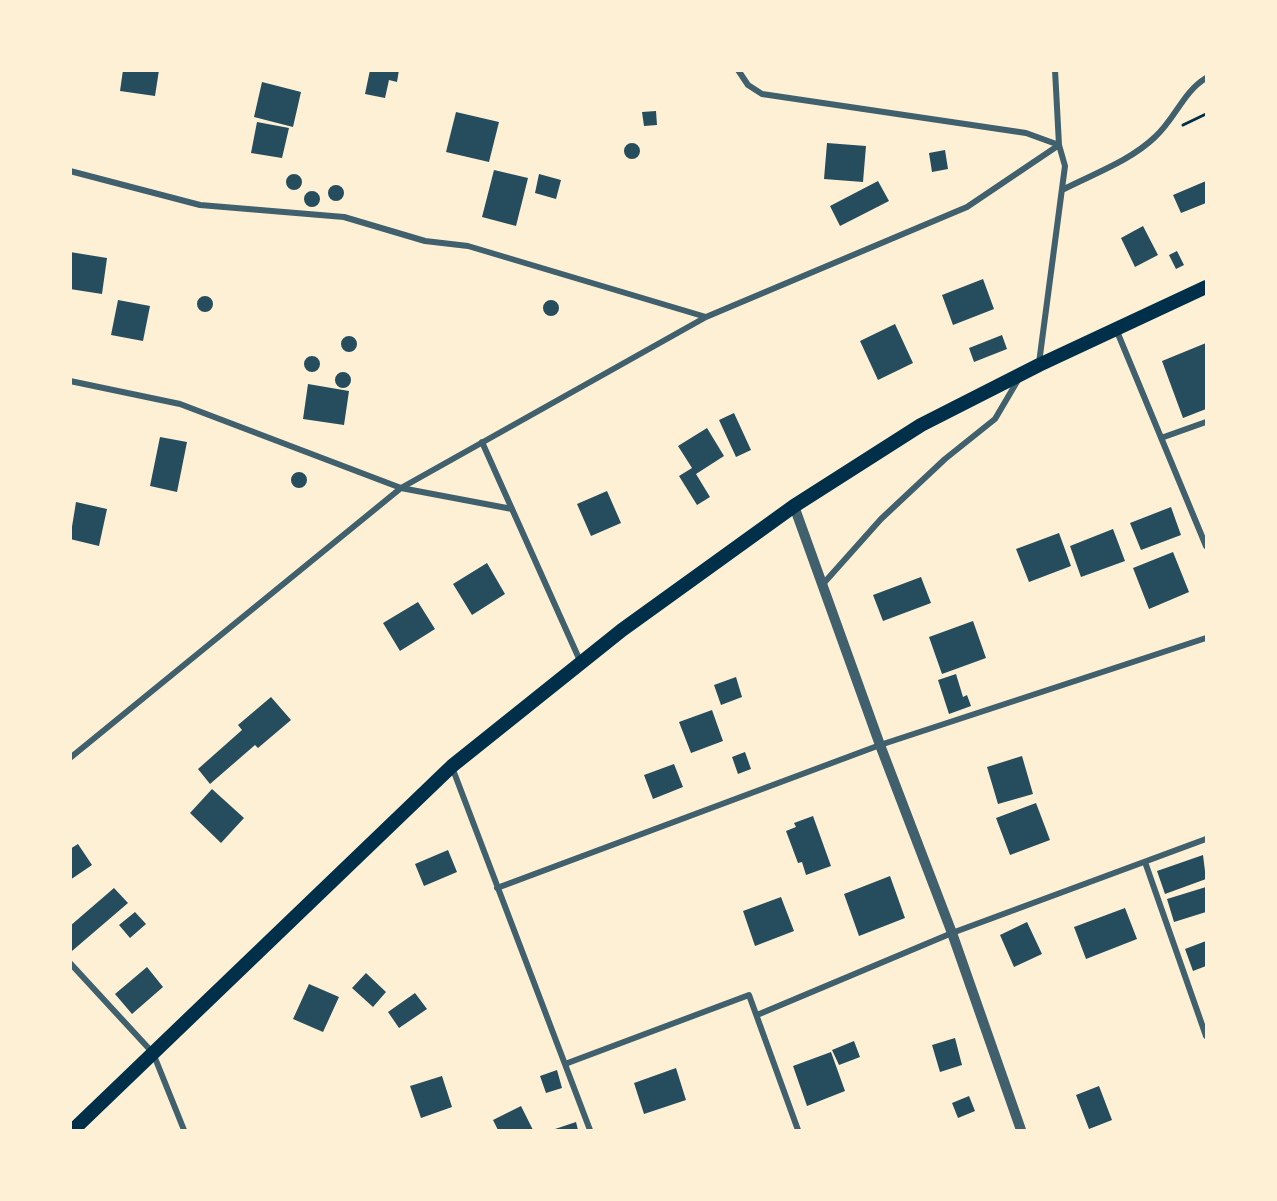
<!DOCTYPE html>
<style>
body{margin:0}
#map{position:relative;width:1277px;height:1201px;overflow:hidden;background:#fdf0d5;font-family:"Alegreya Sans",sans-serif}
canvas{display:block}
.frame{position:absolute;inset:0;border:72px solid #fdf0d5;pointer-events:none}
</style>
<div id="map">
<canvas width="1277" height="1201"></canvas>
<div class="frame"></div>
</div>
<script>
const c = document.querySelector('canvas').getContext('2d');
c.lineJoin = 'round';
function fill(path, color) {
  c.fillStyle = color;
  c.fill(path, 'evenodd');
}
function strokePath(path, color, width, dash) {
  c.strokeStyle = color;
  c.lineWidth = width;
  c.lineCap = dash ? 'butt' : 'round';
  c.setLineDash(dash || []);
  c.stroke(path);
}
const building = new Path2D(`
 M 123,70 L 159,70 L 155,96 L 120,91 Z
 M 370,70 L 399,70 L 397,82 L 389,80 L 385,98 L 365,94 Z
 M 262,82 L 301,92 L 293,127 L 254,117 Z
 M 656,111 L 657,125 L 644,126 L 642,112 Z
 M 456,112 L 499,122 L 489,162 L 446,152 Z
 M 257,122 L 289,128 L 282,158 L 251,153 Z
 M624 151a8 8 0 1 1 16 0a8 8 0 1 1-16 0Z
 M 827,143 L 866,146 L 863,182 L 824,179 Z
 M 945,150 L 948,169 L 932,172 L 929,153 Z
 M 494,170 L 528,178 L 516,226 L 482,217 Z
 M 539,174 L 561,180 L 556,199 L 535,193 Z
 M286 182a8 8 0 1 1 16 0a8 8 0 1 1-16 0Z
 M 878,181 L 889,201 L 840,226 L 830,206 Z
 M 1206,181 L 1206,203 L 1181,213 L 1173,195 Z
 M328 193a8 8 0 1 1 16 0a8 8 0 1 1-16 0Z
 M304 199a8 8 0 1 1 16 0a8 8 0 1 1-16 0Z
 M 1143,226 L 1158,255 L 1135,267 L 1121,238 Z
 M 1177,251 L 1184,265 L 1176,269 L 1169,255 Z
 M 70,252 L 107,258 L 102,294 L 70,289 Z
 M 983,279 L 994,309 L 953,325 L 942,295 Z
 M197 304a8 8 0 1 1 16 0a8 8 0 1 1-16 0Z
 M543 308a8 8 0 1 1 16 0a8 8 0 1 1-16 0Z
 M 118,300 L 150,306 L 143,341 L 111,335 Z
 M 895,324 L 913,363 L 878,380 L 860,341 Z
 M 1002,335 L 1007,349 L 974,362 L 969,348 Z
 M341 344a8 8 0 1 1 16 0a8 8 0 1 1-16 0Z
 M 1206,343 L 1206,409 L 1183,418 L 1162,361 Z
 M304 364a8 8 0 1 1 16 0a8 8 0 1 1-16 0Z
 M335 380a8 8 0 1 1 16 0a8 8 0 1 1-16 0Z
 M 308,384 L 349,391 L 344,425 L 303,419 Z
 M 734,413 L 751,450 L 736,457 L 719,420 Z
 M 707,428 L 724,456 L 696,474 L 710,497 L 697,505 L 679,476 L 692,468 L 678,446 Z
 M 160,437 L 187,442 L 177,492 L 150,486 Z
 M291 480a8 8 0 1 1 16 0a8 8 0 1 1-16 0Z
 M 607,491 L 621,523 L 591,536 L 577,504 Z
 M 76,502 L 107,509 L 99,546 L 70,539 Z
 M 1171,507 L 1181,535 L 1141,550 L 1130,523 Z
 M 1113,529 L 1125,561 L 1081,577 L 1070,546 Z
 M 1059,533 L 1071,566 L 1029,582 L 1016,549 Z
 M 1173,552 L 1189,592 L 1149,609 L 1133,568 Z
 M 487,563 L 505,594 L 472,615 L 453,584 Z
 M 921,577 L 931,603 L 883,621 L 873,595 Z
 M 418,602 L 435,629 L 400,651 L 383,623 Z
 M 973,621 L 986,658 L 942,674 L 929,637 Z
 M 956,674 L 963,697 L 967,695 L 971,706 L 949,714 L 938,680 Z
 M 736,677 L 742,697 L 721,705 L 714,685 Z
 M 271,697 L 291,720 L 258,748 L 255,745 L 210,784 L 198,769 L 242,730 L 238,725 Z
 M 712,710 L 723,741 L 691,753 L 679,722 Z
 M 745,752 L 751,769 L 738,774 L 732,757 Z
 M 1022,756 L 1033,794 L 998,804 L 987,767 Z
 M 674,764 L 683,787 L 653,799 L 644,775 Z
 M 212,789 L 244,818 L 221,843 L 190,813 Z
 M 1036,803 L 1050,840 L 1010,855 L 996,818 Z
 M 813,816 L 831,866 L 806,875 L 802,862 L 798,863 L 786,831 L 796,827 L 794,823 Z
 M 78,844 L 92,865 L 70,880 L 70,849 Z
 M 448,850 L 457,872 L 424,886 L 415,864 Z
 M 1203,855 L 1206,879 L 1165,894 L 1157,871 Z
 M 890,876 L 905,918 L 859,936 L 844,894 Z
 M 1206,887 L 1206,912 L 1174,922 L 1167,899 Z
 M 114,888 L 128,903 L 72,951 L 70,926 Z
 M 781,897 L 794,931 L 755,946 L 743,911 Z
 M 1125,908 L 1137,939 L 1086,959 L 1074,927 Z
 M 135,912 L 146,924 L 130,938 L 119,925 Z
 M 1027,922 L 1042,954 L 1014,967 L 1000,935 Z
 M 1206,941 L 1206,966 L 1193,971 L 1185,949 Z
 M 147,967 L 163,987 L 132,1014 L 115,994 Z
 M 366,973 L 386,992 L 373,1007 L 352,988 Z
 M 309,984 L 339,997 L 323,1032 L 293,1019 Z
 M 415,993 L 427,1009 L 399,1028 L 388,1012 Z
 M 955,1038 L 962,1065 L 940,1072 L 932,1045 Z
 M 854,1041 L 860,1057 L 839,1065 L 832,1050 Z
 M 831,1052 L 845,1091 L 807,1106 L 793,1066 Z
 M 676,1068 L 686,1100 L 644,1114 L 634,1083 Z
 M 557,1070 L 562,1088 L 546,1093 L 540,1076 Z
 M 442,1076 L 452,1107 L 421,1118 L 410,1086 Z
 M 1099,1086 L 1112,1120 L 1089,1129 L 1076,1095 Z
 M 969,1096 L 975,1111 L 958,1118 L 952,1103 Z
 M 521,1106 L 533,1130 L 498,1130 L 493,1120 Z
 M 576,1122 L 578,1130 L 552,1130 Z`);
const path = new Path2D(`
 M 1183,125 L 1206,114`);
const minor = new Path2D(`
 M 738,70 L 748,85 L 762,94 L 1026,133 L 1059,145 L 1065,166 L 1039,363
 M 70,171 L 200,205 L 344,217 L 425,241 L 468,246 L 706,317
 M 1062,190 C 1093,174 1130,161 1155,137 C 1175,119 1183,92 1206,78
 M 1116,329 L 1206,546
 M 70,381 L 180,404 L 401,488 L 512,509
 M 1161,438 L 1206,422
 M 482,442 L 581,663
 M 823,584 L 881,519 L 945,459 L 995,419 L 1018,380
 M 70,758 L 401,488 L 706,317 L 967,207 L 1059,145 L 1055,70
 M 452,767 L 590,1130
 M 1145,862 L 1206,1036
 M 497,888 L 880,745 L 1206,638
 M 70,963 L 153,1053 L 184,1130
 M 757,1015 L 952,933 L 1206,839
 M 565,1064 L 749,995 L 798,1130`);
const tertiary = new Path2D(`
 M 794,506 L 880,745 L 952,933 L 1021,1130`);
const trunk = new Path2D(`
 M 73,1130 L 452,766 L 622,630 L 794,506 L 921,425 L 1039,365 L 1206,287`);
fill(building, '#264d5e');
strokePath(path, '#003049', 3);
strokePath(minor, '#3f606c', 6);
strokePath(tertiary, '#3f606c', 10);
strokePath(trunk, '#003049', 14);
</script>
